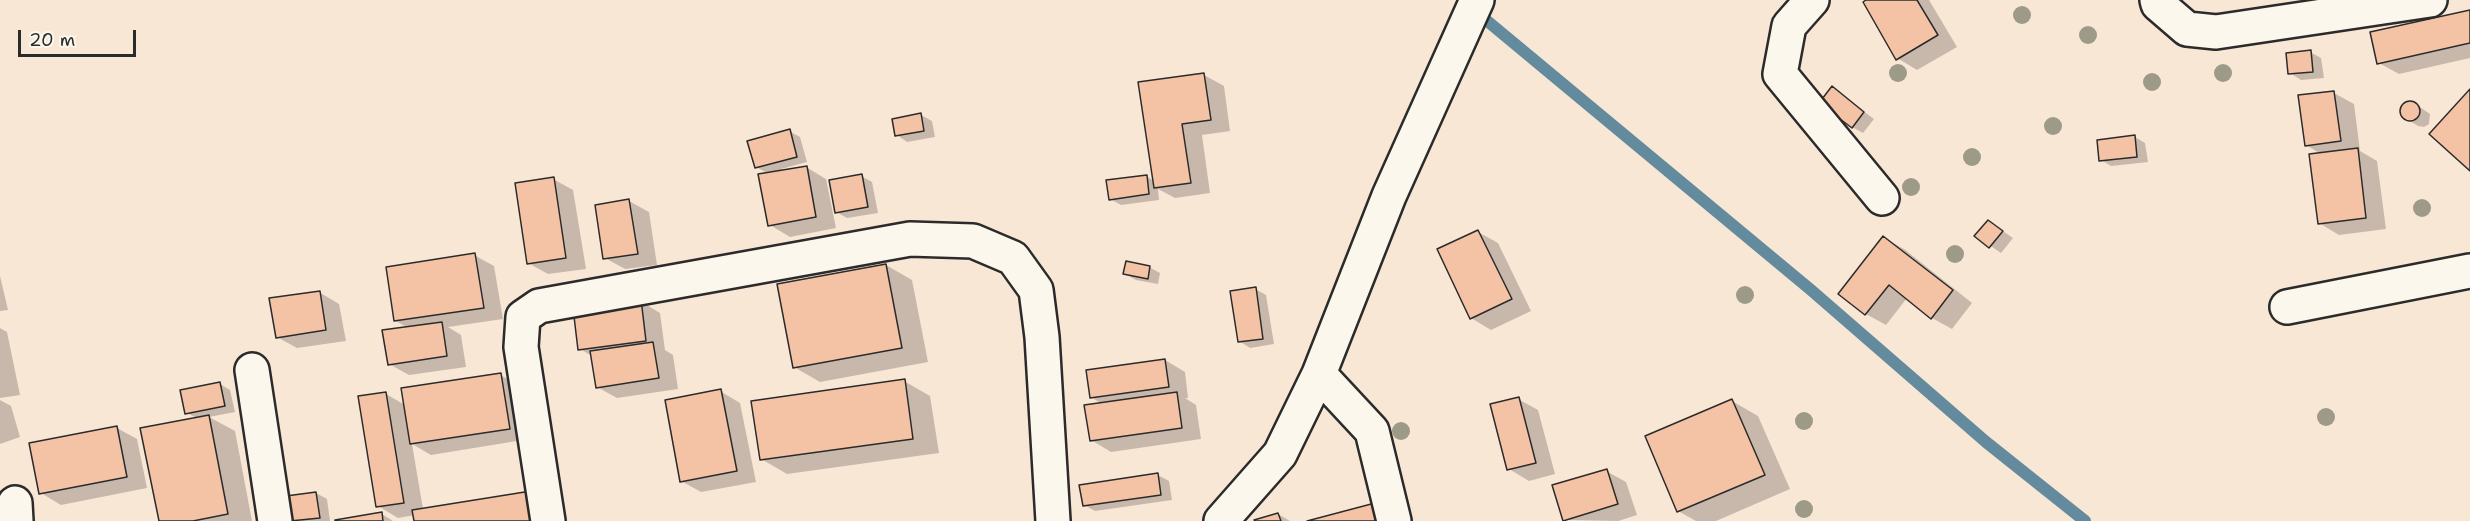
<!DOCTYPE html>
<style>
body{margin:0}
#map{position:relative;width:2470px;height:521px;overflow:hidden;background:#f9e7d6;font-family:"Shantell Sans",sans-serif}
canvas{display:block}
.scale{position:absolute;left:18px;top:30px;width:118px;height:27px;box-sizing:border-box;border:3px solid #2b2b2b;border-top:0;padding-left:8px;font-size:18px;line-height:21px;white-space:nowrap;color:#2b2b2b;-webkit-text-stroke:4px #fbf7ec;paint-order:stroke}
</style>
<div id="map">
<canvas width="2470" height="521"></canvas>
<div class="scale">20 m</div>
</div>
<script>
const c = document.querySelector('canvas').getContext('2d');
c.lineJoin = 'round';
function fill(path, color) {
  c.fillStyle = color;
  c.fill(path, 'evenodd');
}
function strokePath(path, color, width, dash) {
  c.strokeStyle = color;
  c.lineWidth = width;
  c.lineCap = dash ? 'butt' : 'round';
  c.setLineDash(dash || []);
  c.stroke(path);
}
const shadow = new Path2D(`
 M 1869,0 L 1929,0 L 1957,47 L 1917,70 L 1897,58 Z
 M 2470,12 L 2470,58 L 2399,74 L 2379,63 Z
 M 2310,52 L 2321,58 L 2324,78 L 2301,80 L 2290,73 Z
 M 1204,75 L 1224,86 L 1230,131 L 1202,135 L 1210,193 L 1175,198 L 1158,189 L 1159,200 L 1121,205 L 1110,199 L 1146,176 L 1154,181 Z
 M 1832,88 L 1874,119 L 1863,133 L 1852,127 Z
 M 2334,93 L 2354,104 L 2360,151 L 2377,161 L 2386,229 L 2339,235 L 2319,223 L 2321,154 L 2306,145 Z
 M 2408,102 L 2414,103 L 2430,114 L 2429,124 L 2424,127 L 2418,126 L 2402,116 L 2403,105 Z
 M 921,115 L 932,121 L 935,137 L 907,142 L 897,135 Z
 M 789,131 L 800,137 L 807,162 L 781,169 L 781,172 L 806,167 L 826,179 L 836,228 L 790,237 L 770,225 L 769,174 L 756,167 Z
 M 2135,137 L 2145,143 L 2148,162 L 2111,166 L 2101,160 Z
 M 861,176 L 872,182 L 878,213 L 847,218 L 836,212 Z
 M 553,179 L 573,190 L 586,269 L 548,274 L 528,263 Z
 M 629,201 L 649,212 L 657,265 L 625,269 L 605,258 Z
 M 1988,221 L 2013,238 L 2001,253 L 1976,236 Z
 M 1478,232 L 1498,243 L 1531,311 L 1491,330 L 1471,318 Z
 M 1884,238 L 1904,249 L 1972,303 L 1952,329 L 1932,318 L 1907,298 L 1886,325 L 1866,314 L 1840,294 Z
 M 474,255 L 494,266 L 503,319 L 448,327 L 461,335 L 466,367 L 409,375 L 389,364 L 408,328 L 396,321 Z
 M 886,265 L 912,280 L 928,362 L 820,382 L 794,367 Z
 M 1149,267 L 1160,273 L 1158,284 L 1136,280 L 1125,274 Z
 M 0,276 L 8,310 L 0,311 Z
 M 1255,289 L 1266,295 L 1274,344 L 1250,348 L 1239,341 Z
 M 319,292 L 339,304 L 346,341 L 297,348 L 277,337 Z
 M 640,301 L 660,313 L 665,350 L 673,355 L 678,389 L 617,398 L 597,387 L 592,356 L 580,349 Z
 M 0,328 L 7,332 L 20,395 L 0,398 Z
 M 1165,360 L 1185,372 L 1188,398 L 1185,398 L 1196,405 L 1201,439 L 1111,452 L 1091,440 L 1102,404 L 1091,397 Z
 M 500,375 L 521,386 L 529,439 L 431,455 L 412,444 L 423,509 L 416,521 L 415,515 L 398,518 L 378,506 L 386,394 L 405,405 Z
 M 904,381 L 930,396 L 939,453 L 787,474 L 761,459 Z
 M 220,384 L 230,390 L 235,412 L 209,417 L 235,431 L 252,521 L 161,521 L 197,418 L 187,413 Z
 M 720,391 L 740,403 L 756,482 L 701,492 L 681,481 Z
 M 1518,399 L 1538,410 L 1555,474 L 1529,481 L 1509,469 Z
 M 0,400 L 11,406 L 20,437 L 0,444 Z
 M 1732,401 L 1758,416 L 1790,489 L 1716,521 L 1696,521 L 1678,511 Z
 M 117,428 L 137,439 L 147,488 L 61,505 L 41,493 Z
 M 1606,471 L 1626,482 L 1637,515 L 1618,521 L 1565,520 Z
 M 1158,475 L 1169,481 L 1172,500 L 1095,511 L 1084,505 Z
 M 316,493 L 327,499 L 330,521 L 291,521 L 288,497 Z
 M 382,514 L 393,521 L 336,521 Z
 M 1278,514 L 1290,521 L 1256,521 Z`);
const stream = new Path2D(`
 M 1474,10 L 1811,290 L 1986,442 L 2085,521`);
const building = new Path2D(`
 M 1866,0 L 1917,0 L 1938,35 L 1896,60 L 1863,2 Z
 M 2470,10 L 2470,43 L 2377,64 L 2370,32 Z
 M 2311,50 L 2313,72 L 2288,74 L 2286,53 Z
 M 1204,73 L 1211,120 L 1182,124 L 1191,183 L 1154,188 L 1138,82 Z
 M 1832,86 L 1864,112 L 1852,128 L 1819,103 Z
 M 2470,89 L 2470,171 L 2429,134 Z
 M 2334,91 L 2341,141 L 2305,146 L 2298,95 Z
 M2400 111a10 10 0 1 1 20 0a10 10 0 1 1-20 0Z
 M 921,113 L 924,131 L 895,136 L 892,119 Z
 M 790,129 L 797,157 L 755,168 L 747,141 Z
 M 2135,135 L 2137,157 L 2099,161 L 2097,140 Z
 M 2358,148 L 2366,218 L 2318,224 L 2309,154 Z
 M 807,166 L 816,217 L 768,226 L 758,174 Z
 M 862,174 L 868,207 L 835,213 L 829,180 Z
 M 1147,175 L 1149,194 L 1109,200 L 1106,180 Z
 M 554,177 L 566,258 L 527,264 L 515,183 Z
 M 629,199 L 638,254 L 603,259 L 595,205 Z
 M 1988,220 L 2003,231 L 1989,248 L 1974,236 Z
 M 1478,230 L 1512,299 L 1470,319 L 1437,249 Z
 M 1883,236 L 1953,290 L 1931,319 L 1889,285 L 1865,315 L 1838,294 Z
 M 475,253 L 484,308 L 394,321 L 386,267 Z
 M 1126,261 L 1150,266 L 1148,279 L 1123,274 Z
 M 886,264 L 902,348 L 793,368 L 777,284 Z
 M 1256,287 L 1263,339 L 1238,342 L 1230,291 Z
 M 320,291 L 326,330 L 276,338 L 269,298 Z
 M 641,299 L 646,341 L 578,350 L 573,308 Z
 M 442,322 L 447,356 L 388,365 L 382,330 Z
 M 653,342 L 659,378 L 596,388 L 590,351 Z
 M 1165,359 L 1169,387 L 1090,398 L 1086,370 Z
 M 501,373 L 510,429 L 410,444 L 401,388 Z
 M 905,379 L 913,439 L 760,460 L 751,401 Z
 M 220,382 L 225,406 L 185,414 L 180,390 Z
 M 721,389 L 737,471 L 680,482 L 665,400 Z
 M 386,392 L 404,503 L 376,507 L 358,396 Z
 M 1177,392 L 1182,428 L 1090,441 L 1084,405 Z
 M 1519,397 L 1536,463 L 1507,470 L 1490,404 Z
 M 1732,399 L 1765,475 L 1677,512 L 1645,436 Z
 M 209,415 L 228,514 L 193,521 L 159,521 L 140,428 Z
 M 117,426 L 127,477 L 39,494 L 29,443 Z
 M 1607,469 L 1618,504 L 1563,521 L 1552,485 Z
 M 1158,473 L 1161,495 L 1083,506 L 1079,485 Z
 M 531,491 L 536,521 L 414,521 L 412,510 Z
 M 316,492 L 320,518 L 290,521 L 286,496 Z
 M 1375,503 L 1379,521 L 1307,521 Z
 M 382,512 L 383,521 L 335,521 L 335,520 Z
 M 1278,513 L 1281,521 L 1255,521 L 1254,520 Z`);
const minor = new Path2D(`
 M 1812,0 L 1789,26 L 1780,74 L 1882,198
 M 2157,0 L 2158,4 L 2187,29 L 2216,32 L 2430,0
 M 2287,307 L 2470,271
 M 252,370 L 275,521
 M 1319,374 L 1372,431 L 1394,521
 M 15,503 L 16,521
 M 548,521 L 521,347 L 523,317 L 539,306 L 910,239 L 973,241 L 1013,258 L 1036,290 L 1042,337 L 1053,521
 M 1221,521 L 1280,454 L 1319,374 L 1389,196 L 1477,0`);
const trees = [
 [2022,15],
 [2088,35],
 [1898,73],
 [2223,73],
 [2152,82],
 [2053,126],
 [1972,157],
 [1911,187],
 [2422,208],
 [1955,254],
 [1745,295],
 [2326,417],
 [1804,421],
 [1401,431],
 [1804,509]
];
fill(shadow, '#0003');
strokePath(stream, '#648a9e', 12);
fill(building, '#f4c2a4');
strokePath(building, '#2b2b2b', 1.5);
strokePath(minor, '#2b2b2b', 38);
strokePath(minor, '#fbf7ec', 33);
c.fillStyle = '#9e9a88';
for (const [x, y] of trees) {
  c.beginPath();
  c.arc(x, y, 9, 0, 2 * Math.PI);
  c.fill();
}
</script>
